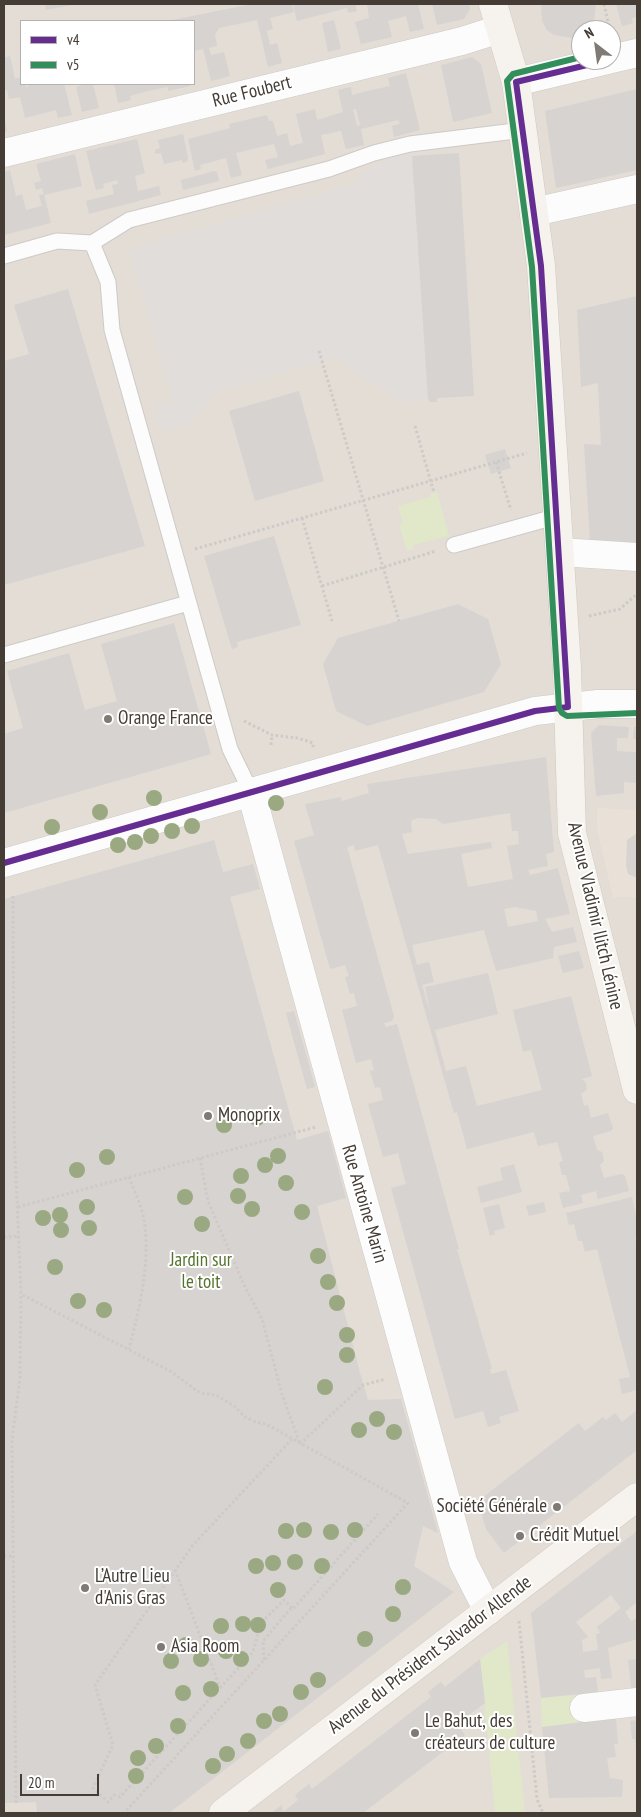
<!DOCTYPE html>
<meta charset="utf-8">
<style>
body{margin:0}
#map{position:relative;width:641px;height:1817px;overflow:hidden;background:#efece9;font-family:"PT Sans Narrow",sans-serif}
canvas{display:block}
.frame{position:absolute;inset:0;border:5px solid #443c35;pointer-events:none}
.legend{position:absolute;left:20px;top:20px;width:175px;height:65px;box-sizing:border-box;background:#fff;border:1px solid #b4b1ae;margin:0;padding:6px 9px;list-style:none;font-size:15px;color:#443c35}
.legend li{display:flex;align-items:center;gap:10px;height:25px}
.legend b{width:25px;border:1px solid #b4b1ae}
.north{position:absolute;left:571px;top:20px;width:50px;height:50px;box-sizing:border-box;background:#fff;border:1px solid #b4b1ae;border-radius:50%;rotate:330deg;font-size:14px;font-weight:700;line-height:20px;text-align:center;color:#443c35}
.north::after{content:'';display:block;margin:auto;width:18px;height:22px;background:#807a74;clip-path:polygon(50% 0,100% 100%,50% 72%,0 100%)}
.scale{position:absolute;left:20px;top:1774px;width:79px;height:22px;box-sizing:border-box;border:2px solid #443c35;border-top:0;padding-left:6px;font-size:15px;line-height:18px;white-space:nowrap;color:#443c35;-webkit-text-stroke:4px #fff;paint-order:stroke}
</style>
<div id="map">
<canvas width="641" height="1817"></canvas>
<div class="frame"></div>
<ul class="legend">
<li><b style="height:6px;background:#652d92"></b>v4</li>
<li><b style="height:6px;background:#328e5b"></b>v5</li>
</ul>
<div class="north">N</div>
<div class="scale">20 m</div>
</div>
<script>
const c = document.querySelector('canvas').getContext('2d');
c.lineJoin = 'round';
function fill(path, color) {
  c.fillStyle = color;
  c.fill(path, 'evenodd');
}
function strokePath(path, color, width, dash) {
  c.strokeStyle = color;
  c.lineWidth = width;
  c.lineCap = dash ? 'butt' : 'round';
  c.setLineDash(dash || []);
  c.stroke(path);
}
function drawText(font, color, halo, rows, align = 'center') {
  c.font = font + ' "PT Sans Narrow",sans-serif';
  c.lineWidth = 4;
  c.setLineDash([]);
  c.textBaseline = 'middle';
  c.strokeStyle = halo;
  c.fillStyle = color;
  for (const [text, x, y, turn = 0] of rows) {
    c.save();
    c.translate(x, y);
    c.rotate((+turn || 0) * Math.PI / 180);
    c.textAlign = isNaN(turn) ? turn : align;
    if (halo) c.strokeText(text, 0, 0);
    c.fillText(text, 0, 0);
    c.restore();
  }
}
const residential = new Path2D(`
 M 4,4 L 637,4 L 637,1813 L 4,1813 ZM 21,21 L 194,21 L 194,84 L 21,84 ZM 581,30 L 611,30 L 611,60 L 581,60 Z`);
const education = new Path2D(`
 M 597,808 L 637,810 L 637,897 L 613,897 L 597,829 Z`);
const green = new Path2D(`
 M 437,492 L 449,536 L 413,545 L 414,549 L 407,551 L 399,525 L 403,524 L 398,506 L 431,497 L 430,494 Z
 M 507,1641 L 525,1813 L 495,1813 L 480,1659 Z
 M 574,1695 L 577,1723 L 542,1727 L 541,1698 Z`);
const parking = new Path2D(`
 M 412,156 L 428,399 L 402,402 L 339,359 L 332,358 L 217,391 L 212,394 L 200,414 L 191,423 L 161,431 L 155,407 L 174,401 L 129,249 L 349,186 L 384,158 Z`);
const building = new Path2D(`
 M 45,4 L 73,4 L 73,5 L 46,10 Z
 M 252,4 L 292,4 L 294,12 L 270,18 L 273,29 L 267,31 L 270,45 L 277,43 L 282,63 L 268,67 L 257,20 L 219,28 L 215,35 L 217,46 L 209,48 L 211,55 L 224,52 L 230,76 L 211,81 L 203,49 L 194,51 L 194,21 L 172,20 Z
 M 293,4 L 362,4 L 355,6 L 357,11 L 348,13 L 347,8 L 297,21 Z
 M 367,4 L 418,4 L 424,29 L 410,32 L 406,16 L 388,21 L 392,37 L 361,44 L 355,22 L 369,18 Z
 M 432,4 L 469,4 L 470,9 L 464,19 L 437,25 Z
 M 541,4 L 596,4 L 594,22 L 589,30 L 581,30 L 581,35 L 573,38 L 554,35 L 547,30 L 542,21 Z
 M 616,4 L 637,4 L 637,17 L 632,18 L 633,23 L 622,26 Z
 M 334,20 L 341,49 L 328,52 L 322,23 Z
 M 10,56 L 15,79 L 21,77 L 21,84 L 25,84 L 26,87 L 29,86 L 29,84 L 64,84 L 72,115 L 58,118 L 56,110 L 25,118 L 20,97 L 9,99 L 7,90 L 4,90 L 4,58 Z
 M 472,57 L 481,64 L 492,113 L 453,122 L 441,65 Z
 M 406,73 L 420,130 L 394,137 L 392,126 L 400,124 L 398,120 L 361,129 L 364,145 L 346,149 L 341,131 L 321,135 L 325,154 L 268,169 L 265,160 L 278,157 L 274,144 L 236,153 L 242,175 L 231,178 L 226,158 L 200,165 L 201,169 L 195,171 L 188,139 L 230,128 L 229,124 L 267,115 L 269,121 L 273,121 L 277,136 L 287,133 L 290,146 L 303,143 L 296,114 L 315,109 L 317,120 L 343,112 L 338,90 L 351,87 L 352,95 L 363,92 L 390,86 L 388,78 ZM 353,109 L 356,109 L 360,125 L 357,126 Z
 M 86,84 L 93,84 L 99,108 L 82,112 L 76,87 Z
 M 114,84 L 189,84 L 190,86 L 168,91 L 168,87 L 148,91 L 130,96 L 131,100 L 118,103 Z
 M 637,89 L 637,170 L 556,188 L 545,111 Z
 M 4,118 L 7,131 L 4,132 Z
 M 183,134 L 188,158 L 187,162 L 182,163 L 182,160 L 164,164 L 161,153 L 155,154 L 155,150 L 160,148 L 158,140 Z
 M 137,139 L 145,173 L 135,176 L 138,191 L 159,186 L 161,195 L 89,214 L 86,201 L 114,194 L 112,185 L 118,184 L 117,180 L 103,184 L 104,188 L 96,190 L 86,151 Z
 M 459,153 L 474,396 L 437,398 L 437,402 L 430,402 L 428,399 L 412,156 Z
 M 75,154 L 82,186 L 44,195 L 42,188 L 36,190 L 34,183 L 41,181 L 36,164 Z
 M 10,170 L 16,196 L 22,194 L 26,210 L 42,206 L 39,195 L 44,194 L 51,223 L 4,235 L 4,172 Z
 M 214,171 L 217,172 L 219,181 L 183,190 L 181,180 Z
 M 68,289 L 145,546 L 4,585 L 4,361 L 29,354 L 14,305 Z
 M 637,296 L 637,547 L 590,543 L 584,444 L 601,445 L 598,383 L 581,387 L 577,310 Z
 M 299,391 L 324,481 L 255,501 L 229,411 Z
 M 505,449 L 511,468 L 491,474 L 485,455 Z
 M 274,536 L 301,625 L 237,642 L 238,647 L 232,649 L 204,556 Z
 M 458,604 L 488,619 L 501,664 L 484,692 L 367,726 L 336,711 L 323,664 L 338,638 Z
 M 174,623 L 211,754 L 4,813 L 4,734 L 23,728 L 7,671 L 69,653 L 85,710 L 117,701 L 101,644 Z
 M 599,725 L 629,727 L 628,738 L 617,738 L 617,751 L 636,752 L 637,783 L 624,782 L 624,793 L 596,796 L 591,733 Z
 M 634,727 L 637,727 L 637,739 L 633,739 Z
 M 546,757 L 554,852 L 546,854 L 548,866 L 528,870 L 530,875 L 558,868 L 570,914 L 545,919 L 552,932 L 573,927 L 577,942 L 554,947 L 553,958 L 496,971 L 484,930 L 412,945 L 417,965 L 429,962 L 434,982 L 422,985 L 431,1015 L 425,987 L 488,973 L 498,1014 L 435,1030 L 446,1071 L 466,1066 L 477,1106 L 542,1090 L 531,1050 L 523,1052 L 513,1010 L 571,996 L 592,1076 L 582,1079 L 586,1083 L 587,1089 L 581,1094 L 584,1106 L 588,1105 L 591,1118 L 608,1113 L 613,1128 L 611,1131 L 593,1136 L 597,1150 L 602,1152 L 604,1161 L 600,1165 L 604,1178 L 622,1174 L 625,1176 L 629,1191 L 598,1199 L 596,1191 L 581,1195 L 583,1203 L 563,1208 L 559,1193 L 570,1191 L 566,1175 L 562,1175 L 559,1162 L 563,1161 L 557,1142 L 538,1146 L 534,1132 L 467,1149 L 457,1112 L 454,1113 L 453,1110 L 378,845 L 355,851 L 354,845 L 347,847 L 394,1016 L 392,1021 L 384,1023 L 386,1027 L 397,1024 L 459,1249 L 457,1249 L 492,1369 L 490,1369 L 491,1374 L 506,1370 L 519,1411 L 499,1417 L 501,1423 L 488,1427 L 483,1411 L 455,1419 L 391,1188 L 406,1184 L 398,1153 L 383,1157 L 368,1104 L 383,1100 L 380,1087 L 375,1088 L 370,1071 L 374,1070 L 371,1059 L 356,1063 L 342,1010 L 357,1006 L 354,993 L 350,994 L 345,977 L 349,976 L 345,965 L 330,969 L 294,841 L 314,835 L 305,804 L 341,797 L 342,801 L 369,793 L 367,784 ZM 510,813 L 512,831 L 518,831 L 519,844 L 507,846 L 513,879 L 468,887 L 461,854 L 492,848 L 491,842 L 408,854 L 402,834 L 412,832 L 411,821 L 417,818 L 436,819 L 443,824 ZM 515,907 L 536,911 L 538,921 L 508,927 L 504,909 Z
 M 637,833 L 637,878 L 628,874 L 626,866 L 627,840 Z
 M 214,840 L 223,872 L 253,864 L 260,889 L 230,897 L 297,1140 L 328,1131 L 346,1198 L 317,1206 L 360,1373 L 368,1400 L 401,1399 L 438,1533 L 423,1526 L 414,1566 L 454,1592 L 169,1813 L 37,1813 L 36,1802 L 5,1803 L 4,899 Z
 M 579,951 L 584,968 L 563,973 L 558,956 Z
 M 294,1011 L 315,1087 L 307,1089 L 286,1013 Z
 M 514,1164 L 522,1192 L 481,1203 L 477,1187 L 503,1180 L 500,1168 Z
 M 632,1197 L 637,1219 L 637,1238 L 635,1238 L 637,1246 L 637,1390 L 622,1394 L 619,1379 L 630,1377 L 597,1249 L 585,1252 L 582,1241 L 578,1241 L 574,1224 L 569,1225 L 566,1213 Z
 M 544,1202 L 546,1212 L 529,1216 L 526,1206 Z
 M 499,1204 L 505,1228 L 494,1231 L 495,1234 L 490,1236 L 483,1208 Z
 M 637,1410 L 637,1450 L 504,1553 L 486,1529 L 478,1501 L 579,1423 L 585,1431 L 603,1417 L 606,1420 L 615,1413 L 622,1422 Z
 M 637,1531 L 637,1602 L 625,1612 L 631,1621 L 637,1618 L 637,1639 L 608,1648 L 612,1678 L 601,1679 L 600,1668 L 584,1670 L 585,1678 L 596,1677 L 598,1692 L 541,1698 L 531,1613 ZM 611,1595 L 621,1608 L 597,1627 L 600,1633 L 596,1634 L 598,1650 L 583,1652 L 582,1640 L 588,1637 L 576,1622 Z
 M 480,1659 L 485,1703 L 457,1724 L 465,1735 L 363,1813 L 271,1813 L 282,1805 L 283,1812 L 298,1800 L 295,1795 L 309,1784 L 312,1789 L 431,1697 L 428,1692 L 441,1682 L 445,1687 Z
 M 637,1659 L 637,1687 L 631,1688 L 628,1660 Z
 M 616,1718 L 618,1744 L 614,1744 L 616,1757 L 607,1758 L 610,1778 L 623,1780 L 622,1797 L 549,1798 L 542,1727 Z
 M 637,1720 L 637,1749 L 636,1749 L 635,1739 L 632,1739 L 630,1721 Z`);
const path = new Path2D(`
 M 604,4 L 609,26
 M 319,351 L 399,621
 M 415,426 L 434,493
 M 496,462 L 511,510
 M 302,518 L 332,621
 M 195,549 L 527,453
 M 322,586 L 436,551
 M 589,616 L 620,609 L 637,594
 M 244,721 L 272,735 L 297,738 L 313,743 L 313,748
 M 271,745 L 272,735
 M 13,896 L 14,1130 L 21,1294 L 170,1371 L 200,1393 L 216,1395 L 234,1406 L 245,1417 L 256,1422 L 266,1424 L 408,1503 L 124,1813
 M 200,1158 L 208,1201 L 244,1285 L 262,1319 L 282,1394 L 300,1444
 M 129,1177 C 134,1191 142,1206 144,1220 C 151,1261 139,1311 129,1349
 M 18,1207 L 316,1127
 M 4,1237 L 19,1236
 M 292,1439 L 193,1545 L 95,1685 L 113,1745 L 93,1788 L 108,1802 L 114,1795 L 120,1797 L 253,1652 L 261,1623 L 284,1600 L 293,1609 L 378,1514
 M 300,1444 L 363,1385 L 386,1379
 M 4,1556 L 13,1556
 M 175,1570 L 220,1687
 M 519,1621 L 537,1799 L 543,1813
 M 264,1660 L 263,1641 L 292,1607
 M 16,1803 L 12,1440 L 20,1377 L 21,1294`);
const lane = new Path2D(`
 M 4,256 L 57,241 L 92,243
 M 454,545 L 558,516
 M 4,655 L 188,603
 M 251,792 L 230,749 L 112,330 L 108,282 L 92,243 L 129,220 L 329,169 L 374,153 L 410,144 L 523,130`);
const street = new Path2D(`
 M 611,59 L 637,53
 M 516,82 L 608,60
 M 4,153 L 462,41 L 500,29
 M 534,212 L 637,189
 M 560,552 L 637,557
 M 251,792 L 463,1562 L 488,1611
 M 4,863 L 535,711 L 598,704 L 637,704
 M 584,1708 L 637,1702`);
const secondary = new Path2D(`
 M 493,4 L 516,82 L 541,266 L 567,668 L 572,833 L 637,1090
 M 223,1813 L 637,1497`);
const bus1 = new Path2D(`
 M 4,863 L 535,711 L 568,707 L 541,266 L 516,82 L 608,60`);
const bus2 = new Path2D(`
 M 581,57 L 513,74 L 507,81 L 532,267 L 559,708 L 562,713 L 567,716 L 637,713`);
const trees = [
 [154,798],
 [276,803],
 [100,812],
 [192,826],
 [52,827],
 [172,831],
 [151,836],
 [135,842],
 [118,845],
 [257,1118],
 [224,1125],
 [278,1156],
 [107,1157],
 [265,1165],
 [77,1170],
 [241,1176],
 [286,1183],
 [238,1196],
 [185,1197],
 [87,1207],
 [252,1209],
 [302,1212],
 [60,1215],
 [43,1218],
 [202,1224],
 [89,1228],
 [61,1230],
 [318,1256],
 [55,1267],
 [328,1282],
 [78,1301],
 [337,1303],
 [104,1310],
 [347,1335],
 [347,1355],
 [325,1387],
 [377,1419],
 [359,1430],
 [394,1432],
 [304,1530],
 [355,1530],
 [286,1531],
 [331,1532],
 [295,1562],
 [273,1563],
 [256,1566],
 [322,1566],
 [403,1587],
 [278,1590],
 [393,1614],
 [243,1624],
 [258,1625],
 [221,1626],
 [365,1639],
 [186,1645],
 [226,1651],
 [201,1659],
 [241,1659],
 [171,1661],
 [318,1680],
 [211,1689],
 [301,1692],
 [183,1693],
 [280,1714],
 [264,1721],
 [178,1726],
 [248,1741],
 [156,1746],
 [227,1754],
 [138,1758],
 [213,1766],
 [136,1776]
];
const markers = [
 [108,719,5,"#807a74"],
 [208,1116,5,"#807a74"],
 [557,1507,5,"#807a74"],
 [520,1536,5,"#807a74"],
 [85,1588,5,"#807a74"],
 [161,1647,5,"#807a74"],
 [415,1733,5,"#807a74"]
];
const streetNames = [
 ["Rue Foubert",252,92,-14],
 ["Avenue Vladimir Ilitch Lénine",595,916,77],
 ["Rue Antoine Marin",364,1204,74],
 ["Avenue du Président Salvador Allende",430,1655,-37]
];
const poiNames = [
 ["Orange France",118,719],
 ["Monoprix",218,1116],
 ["Société Générale",547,1507,"right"],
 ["Crédit Mutuel",530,1536],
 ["L’Autre Lieu",95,1577],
 ["d'Anis Gras",95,1599],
 ["Asia Room",171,1647],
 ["Le Bahut, des",425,1722],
 ["créateurs de culture",425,1744]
];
const parkNames = [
 ["Jardin sur",201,1261],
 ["le toit",201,1283]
];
fill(residential, '#e3ddd6');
fill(education, '#e9e1d8');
fill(green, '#e1e8ca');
fill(parking, '#e0ddda');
fill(building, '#d7d3d0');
strokePath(lane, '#cdcac7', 17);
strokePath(street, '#cdcac7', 29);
strokePath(secondary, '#cfc9c2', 29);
strokePath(path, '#cdcac7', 3, [2.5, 2.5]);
strokePath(lane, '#fdfcfc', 15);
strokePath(street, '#fdfcfc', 28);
strokePath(secondary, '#f6f3ee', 28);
strokePath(bus1, '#652d92', 6);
strokePath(bus2, '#328e5b', 6);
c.fillStyle = '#9aa981';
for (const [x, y] of trees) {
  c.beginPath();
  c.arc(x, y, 8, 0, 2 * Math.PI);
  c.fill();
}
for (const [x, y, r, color] of markers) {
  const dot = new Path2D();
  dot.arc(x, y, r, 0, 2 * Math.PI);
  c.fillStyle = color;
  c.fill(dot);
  strokePath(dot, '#fff', 2);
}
drawText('19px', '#443c35', '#fff', streetNames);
drawText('19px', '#443c35', '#fff', poiNames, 'left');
drawText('19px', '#54732c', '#fff', parkNames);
</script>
